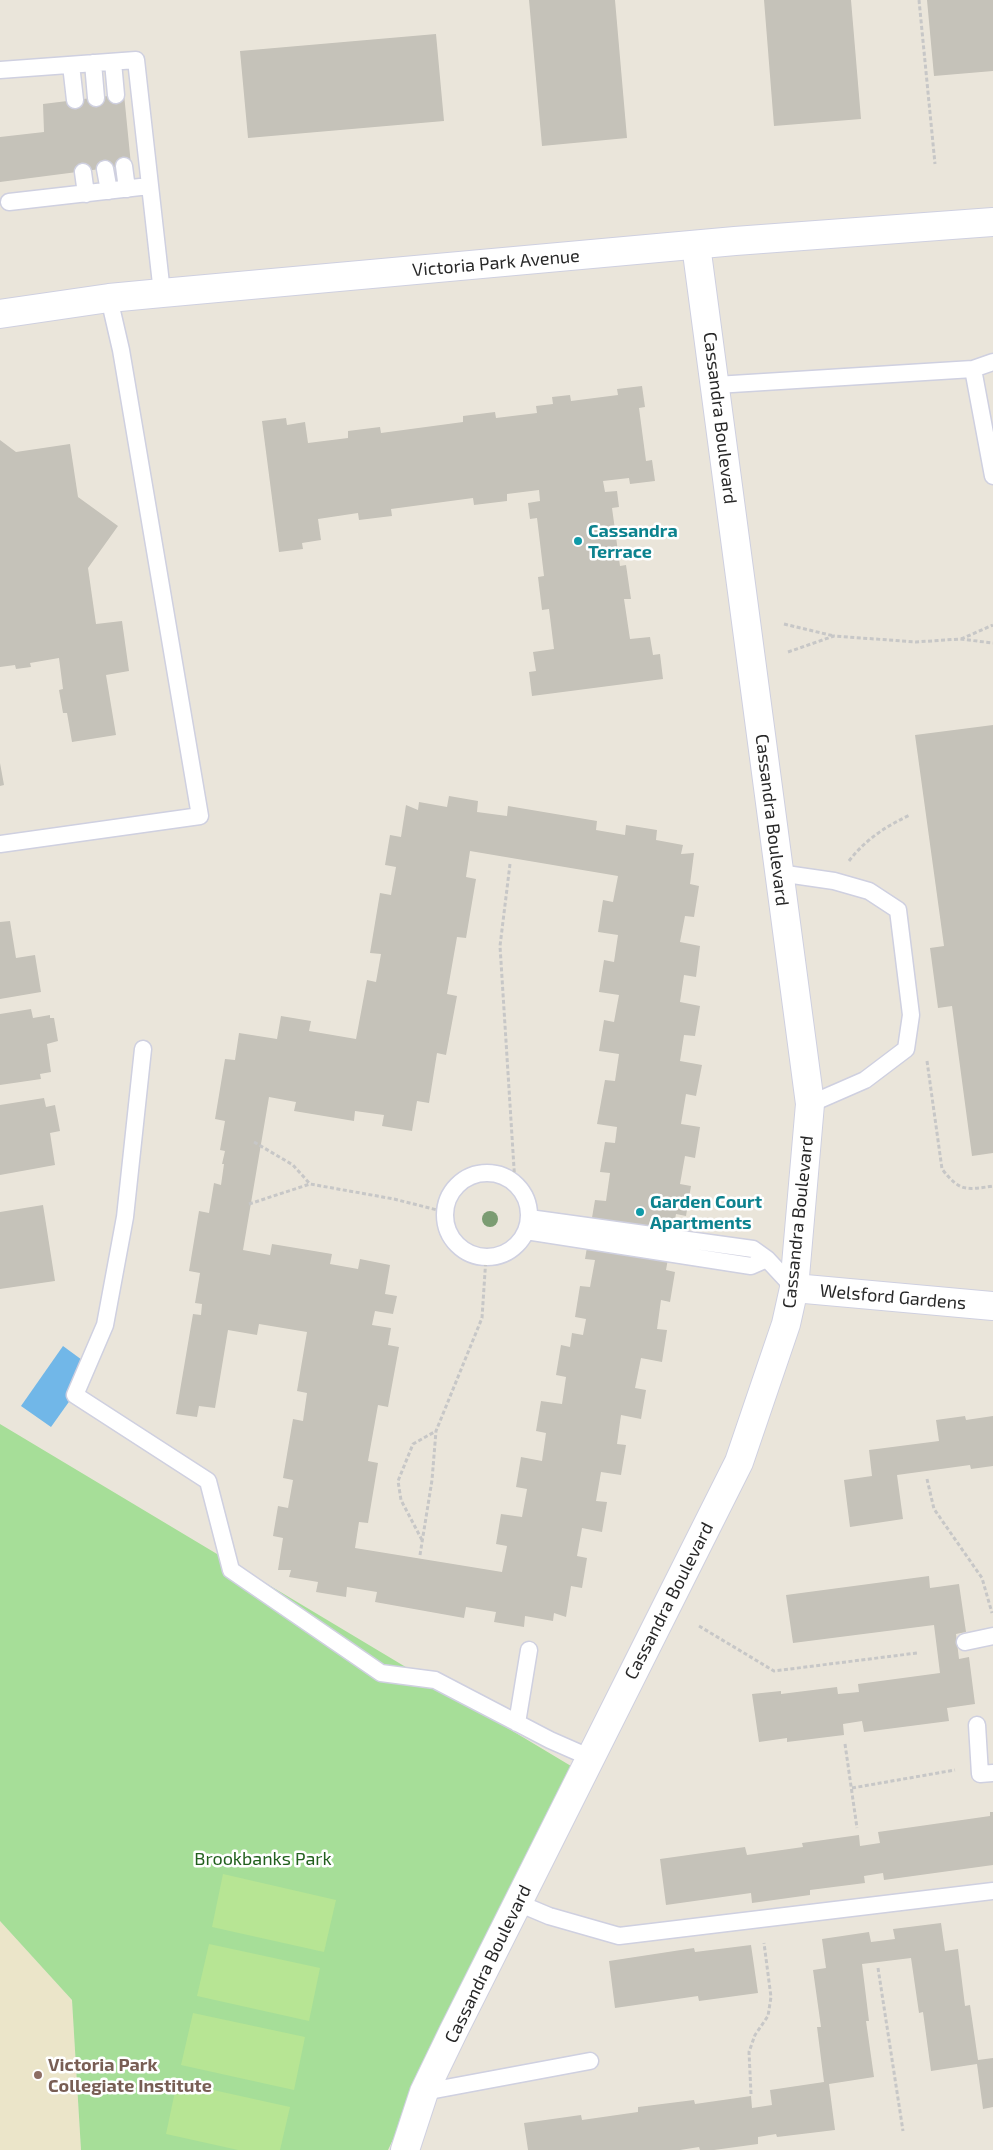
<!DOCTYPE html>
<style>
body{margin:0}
canvas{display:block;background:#eae5da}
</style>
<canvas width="993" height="2150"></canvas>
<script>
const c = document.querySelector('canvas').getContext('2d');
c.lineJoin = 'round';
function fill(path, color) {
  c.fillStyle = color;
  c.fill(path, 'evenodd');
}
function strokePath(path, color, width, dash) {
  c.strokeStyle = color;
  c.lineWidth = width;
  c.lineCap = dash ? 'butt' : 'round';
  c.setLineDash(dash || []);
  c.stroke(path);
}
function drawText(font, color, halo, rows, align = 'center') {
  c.font = font + ' "Exo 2",sans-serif';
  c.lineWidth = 5;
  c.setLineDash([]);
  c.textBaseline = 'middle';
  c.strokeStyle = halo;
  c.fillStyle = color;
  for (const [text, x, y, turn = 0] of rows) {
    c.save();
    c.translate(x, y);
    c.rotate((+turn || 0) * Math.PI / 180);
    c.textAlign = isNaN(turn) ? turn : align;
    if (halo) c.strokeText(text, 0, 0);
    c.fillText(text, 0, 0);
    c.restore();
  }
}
const education = new Path2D(`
 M 0,1921 L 72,2000 L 81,2150 L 0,2150 Z`);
const green = new Path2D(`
 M 0,1424 L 571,1766 L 388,2150 L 81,2150 L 72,2000 L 0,1921 Z`);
const pitch = new Path2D(`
 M 223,1874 L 336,1900 L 324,1952 L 212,1927 Z
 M 209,1944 L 320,1968 L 309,2021 L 197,1996 Z
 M 193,2013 L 305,2037 L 294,2090 L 181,2065 Z
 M 177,2082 L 290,2107 L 280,2150 L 238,2150 L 166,2134 Z`);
const water = new Path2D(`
 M 63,1346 L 93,1368 L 51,1427 L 21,1406 Z`);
const building = new Path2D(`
 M 529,0 L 615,0 L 627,138 L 542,146 Z
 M 764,0 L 851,0 L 861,119 L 774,126 Z
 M 927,0 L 993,0 L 993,71 L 934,76 Z
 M 436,34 L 444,121 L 248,138 L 240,51 Z
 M 124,94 L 131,165 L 0,182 L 0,137 L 44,132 L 43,104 Z
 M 642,386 L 645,407 L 639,408 L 646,461 L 652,460 L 655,481 L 630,484 L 629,478 L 603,481 L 605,492 L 617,491 L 619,507 L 612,508 L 620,566 L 626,565 L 631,599 L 624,599 L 630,639 L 650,637 L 653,655 L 660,654 L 663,679 L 532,696 L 529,672 L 536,671 L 533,652 L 554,649 L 549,609 L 542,610 L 538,577 L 544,576 L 537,518 L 530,519 L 528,503 L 540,501 L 539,490 L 507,494 L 507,501 L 474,505 L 473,498 L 391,509 L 392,516 L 359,520 L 358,513 L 318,519 L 321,540 L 302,543 L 303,549 L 279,552 L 262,421 L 286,418 L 287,425 L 305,422 L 308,443 L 348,438 L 348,431 L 380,427 L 381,433 L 463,422 L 463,416 L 495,412 L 496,418 L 537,413 L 536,406 L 553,404 L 552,397 L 570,395 L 571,401 L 618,395 L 617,389 Z
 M 0,440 L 16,452 L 70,444 L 78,497 L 118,526 L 88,568 L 96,624 L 122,621 L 129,671 L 106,675 L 116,735 L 72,742 L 67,713 L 63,713 L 59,690 L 63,689 L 59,658 L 30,663 L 31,667 L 16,669 L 15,665 L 0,667 Z
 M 993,725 L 993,1153 L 972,1156 L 952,1006 L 938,1008 L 930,948 L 944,946 L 915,735 Z
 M 0,763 L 4,785 L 0,786 Z
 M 449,796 L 478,801 L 477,812 L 507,816 L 508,806 L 597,821 L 596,830 L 625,835 L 626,825 L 657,830 L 656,840 L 683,845 L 681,854 L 694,853 L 690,884 L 699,886 L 694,917 L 685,916 L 680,942 L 700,946 L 696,977 L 684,975 L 680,1002 L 700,1006 L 695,1036 L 684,1035 L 680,1061 L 702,1065 L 696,1096 L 686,1094 L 681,1124 L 700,1127 L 695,1158 L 685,1156 L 680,1184 L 691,1186 L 686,1216 L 676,1214 L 666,1270 L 675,1272 L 670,1302 L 661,1300 L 657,1329 L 667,1330 L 662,1362 L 641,1358 L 635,1388 L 646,1390 L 641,1419 L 621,1415 L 617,1444 L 626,1445 L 621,1475 L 601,1472 L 596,1501 L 607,1502 L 602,1532 L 582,1528 L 577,1556 L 587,1558 L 582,1588 L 571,1586 L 566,1617 L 554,1613 L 553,1621 L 525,1616 L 524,1627 L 494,1622 L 496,1612 L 466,1607 L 464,1618 L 375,1602 L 377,1592 L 347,1587 L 346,1597 L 316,1592 L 318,1582 L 289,1577 L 291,1570 L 278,1570 L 283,1538 L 273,1536 L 278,1506 L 288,1508 L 293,1480 L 283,1478 L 293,1419 L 303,1421 L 307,1393 L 297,1391 L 307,1332 L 259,1324 L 257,1335 L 228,1330 L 215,1408 L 199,1406 L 197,1417 L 176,1414 L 193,1314 L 201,1315 L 202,1304 L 195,1303 L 200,1273 L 189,1271 L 199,1211 L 209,1213 L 214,1183 L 221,1185 L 224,1164 L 222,1164 L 225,1151 L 220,1150 L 225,1121 L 215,1119 L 225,1059 L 235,1060 L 239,1033 L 277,1039 L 281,1016 L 311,1021 L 309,1031 L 356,1039 L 367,980 L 376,982 L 381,954 L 370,953 L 380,893 L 391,895 L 396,867 L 385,865 L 390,835 L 401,837 L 406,805 L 418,810 L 419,802 L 447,807 ZM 470,851 L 618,876 L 613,902 L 603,900 L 598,932 L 618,935 L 614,962 L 604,960 L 599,992 L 619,995 L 614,1022 L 604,1020 L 599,1051 L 619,1054 L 615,1081 L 605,1080 L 597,1124 L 617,1127 L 615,1143 L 605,1142 L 600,1172 L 610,1173 L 606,1201 L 595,1200 L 585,1259 L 595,1260 L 590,1287 L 580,1286 L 575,1317 L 586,1319 L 583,1335 L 572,1333 L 570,1347 L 561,1345 L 556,1375 L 566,1377 L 562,1404 L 541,1401 L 536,1431 L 546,1433 L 542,1461 L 521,1457 L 516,1487 L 527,1489 L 522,1517 L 501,1514 L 496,1544 L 507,1546 L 502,1572 L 355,1548 L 359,1522 L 368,1523 L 378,1463 L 368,1461 L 378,1405 L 388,1407 L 399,1347 L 388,1345 L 391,1328 L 372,1325 L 375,1311 L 393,1314 L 397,1296 L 385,1294 L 390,1265 L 360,1259 L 358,1269 L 330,1264 L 332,1254 L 272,1244 L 270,1255 L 243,1250 L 269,1097 L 296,1102 L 294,1111 L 354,1121 L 355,1111 L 384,1115 L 382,1126 L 412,1131 L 417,1101 L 429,1103 L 437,1053 L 446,1055 L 457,996 L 447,994 L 457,937 L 466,938 L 476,879 L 466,877 Z
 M 10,921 L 16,958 L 35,955 L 41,992 L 0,999 L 0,922 Z
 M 31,1009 L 33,1018 L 50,1015 L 50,1018 L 54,1018 L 58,1041 L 47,1044 L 51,1072 L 40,1074 L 41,1079 L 0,1085 L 0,1014 Z
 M 44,1098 L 46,1107 L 55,1105 L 60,1131 L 50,1133 L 55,1165 L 0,1175 L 0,1105 Z
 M 43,1205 L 55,1281 L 0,1289 L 0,1212 Z
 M 965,1416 L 966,1420 L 993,1416 L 993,1466 L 971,1469 L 970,1465 L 897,1475 L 903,1519 L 850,1527 L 844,1480 L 872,1476 L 869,1450 L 939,1441 L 936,1420 Z
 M 929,1576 L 930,1588 L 959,1584 L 966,1632 L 956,1634 L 959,1659 L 969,1657 L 975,1704 L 947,1708 L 949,1721 L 864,1732 L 862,1721 L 843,1724 L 844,1735 L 787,1742 L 787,1738 L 759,1742 L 752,1694 L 781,1691 L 781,1694 L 837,1687 L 838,1694 L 859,1692 L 858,1684 L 940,1673 L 934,1625 L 793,1643 L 786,1595 Z
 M 990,1812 L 993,1812 L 993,1865 L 884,1880 L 883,1873 L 864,1876 L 865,1883 L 810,1890 L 810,1895 L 752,1903 L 751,1893 L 666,1905 L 660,1859 L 745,1847 L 747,1855 L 803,1847 L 802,1843 L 859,1835 L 860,1846 L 880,1843 L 878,1832 L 990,1816 Z
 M 941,1923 L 945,1951 L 958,1949 L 965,2006 L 970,2005 L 978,2060 L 993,2058 L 993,2107 L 983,2109 L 977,2064 L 931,2071 L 923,2012 L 919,2013 L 911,1958 L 862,1964 L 869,2021 L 866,2021 L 874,2077 L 829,2084 L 835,2130 L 777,2137 L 776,2134 L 758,2137 L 758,2144 L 714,2150 L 700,2150 L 699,2147 L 680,2150 L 528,2150 L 524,2123 L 581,2115 L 582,2120 L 638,2112 L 638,2107 L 694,2100 L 695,2104 L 751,2096 L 752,2108 L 772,2105 L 770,2090 L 824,2082 L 817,2027 L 821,2027 L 813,1970 L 826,1968 L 822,1939 L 869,1932 L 871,1942 L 895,1939 L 893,1929 Z
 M 751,1945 L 758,1993 L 699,2001 L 698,1996 L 615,2008 L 609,1961 L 694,1948 L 695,1952 Z`);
const path = new Path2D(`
 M 919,0 L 935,164
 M 784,624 L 834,636
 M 961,639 L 993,625
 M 788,652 L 834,636 L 916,642 L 960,639 L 993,643
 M 849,861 C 865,840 886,826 910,815
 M 510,864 L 500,946 L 515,1184
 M 927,1061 L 942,1169 C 960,1192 966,1190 993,1186
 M 254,1142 L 293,1165 L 310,1184
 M 249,1204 L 310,1184 L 394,1199 L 445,1212
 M 927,1479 L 934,1509 L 982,1578 L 992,1613
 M 422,1540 L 401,1500 L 398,1481 L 413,1444 L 436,1431
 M 420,1555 L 432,1480 L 436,1431 L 482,1318 L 486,1257
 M 699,1626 L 774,1671 L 917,1653
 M 845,1744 L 857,1828
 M 852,1788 L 955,1770
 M 878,1968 L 903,2131
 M 751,2094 L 749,2052 L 755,2035 L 768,2016 L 771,1997 L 764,1943`);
const service = new Path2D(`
 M 113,62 L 116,95
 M 93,63 L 96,98
 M 71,65 L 75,100
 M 0,70 L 136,60 L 162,293
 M 124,166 L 127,189
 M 105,169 L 109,191
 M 83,172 L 86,194
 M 9,202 L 149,186
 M 973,369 L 993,476
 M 716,385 L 973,369 L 993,362
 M 0,844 L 200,816 L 121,350 L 109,298
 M 779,873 L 834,881 L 869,891 L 898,910 L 911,1015 L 906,1049 L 865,1080 L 810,1104
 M 143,1049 L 125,1217 L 105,1325 L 75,1395 L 208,1481 L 231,1570 L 381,1673 L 435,1680 L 550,1740 L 591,1758
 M445 1215a42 42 0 1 1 84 0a42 42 0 1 1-84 0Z
 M 529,1218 L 753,1249 L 767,1259 L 794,1288
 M 526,1231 L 751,1266 L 767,1259
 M 965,1642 L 993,1636
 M 517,1723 L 529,1650
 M 977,1725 L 980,1774 L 993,1773
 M 518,1903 L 549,1916 L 619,1936 L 993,1891
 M 424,2092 L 590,2061`);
const minor = new Path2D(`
 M 794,1288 L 993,1306`);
const tertiary = new Path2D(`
 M 405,2150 L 424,2092 L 453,2032 L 739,1462 L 786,1324 L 794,1288 L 810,1104 L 696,245`);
const secondary = new Path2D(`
 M 0,314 L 109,298 L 162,293 L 735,241 L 993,222`);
const trees = [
 [490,1219]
];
const markers = [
 [578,541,5,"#0f9aa8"],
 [640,1212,5,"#0f9aa8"],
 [38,2075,5,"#8d6e63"]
];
const streetNames = [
 ["Victoria Park Avenue",496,263,-5],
 ["Cassandra Boulevard",720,418,83],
 ["Cassandra Boulevard",772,820,83],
 ["Cassandra Boulevard",798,1222,-84],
 ["Welsford Gardens",893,1297,5],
 ["Cassandra Boulevard",669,1601,-63],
 ["Cassandra Boulevard",488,1964,-64]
];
const cultureNames = [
 ["Cassandra",588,531],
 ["Terrace",588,552],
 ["Garden Court",650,1202],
 ["Apartments",650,1223]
];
const parkNames = [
 ["Brookbanks Park",263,1859]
];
const educationNames = [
 ["Victoria Park",48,2065],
 ["Collegiate Institute",48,2086]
];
fill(education, '#ebe5c9');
fill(green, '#a6de98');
fill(pitch, '#b7e594');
fill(water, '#71b7e8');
fill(building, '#c5c2b9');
strokePath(service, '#cfd0e0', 19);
strokePath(minor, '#cfd0e0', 30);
strokePath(tertiary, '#cfd0e0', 30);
strokePath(secondary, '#cfd0e0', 30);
strokePath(path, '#c7c7c7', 3, [4, 2.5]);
strokePath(service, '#fff', 16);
strokePath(minor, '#fff', 28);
strokePath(tertiary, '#fff', 28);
strokePath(secondary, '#fff', 28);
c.fillStyle = '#7b9c72';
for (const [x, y] of trees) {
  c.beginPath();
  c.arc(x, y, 8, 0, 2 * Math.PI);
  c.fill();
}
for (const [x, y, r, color] of markers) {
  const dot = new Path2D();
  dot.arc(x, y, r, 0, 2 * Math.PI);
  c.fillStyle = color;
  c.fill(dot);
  strokePath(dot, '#fff', 2);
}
drawText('18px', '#282828', '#fff', streetNames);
drawText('bold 18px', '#0d838f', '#fff', cultureNames, 'left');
drawText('18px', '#21601d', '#fff', parkNames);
drawText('bold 18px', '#785e54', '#fff', educationNames, 'left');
</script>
